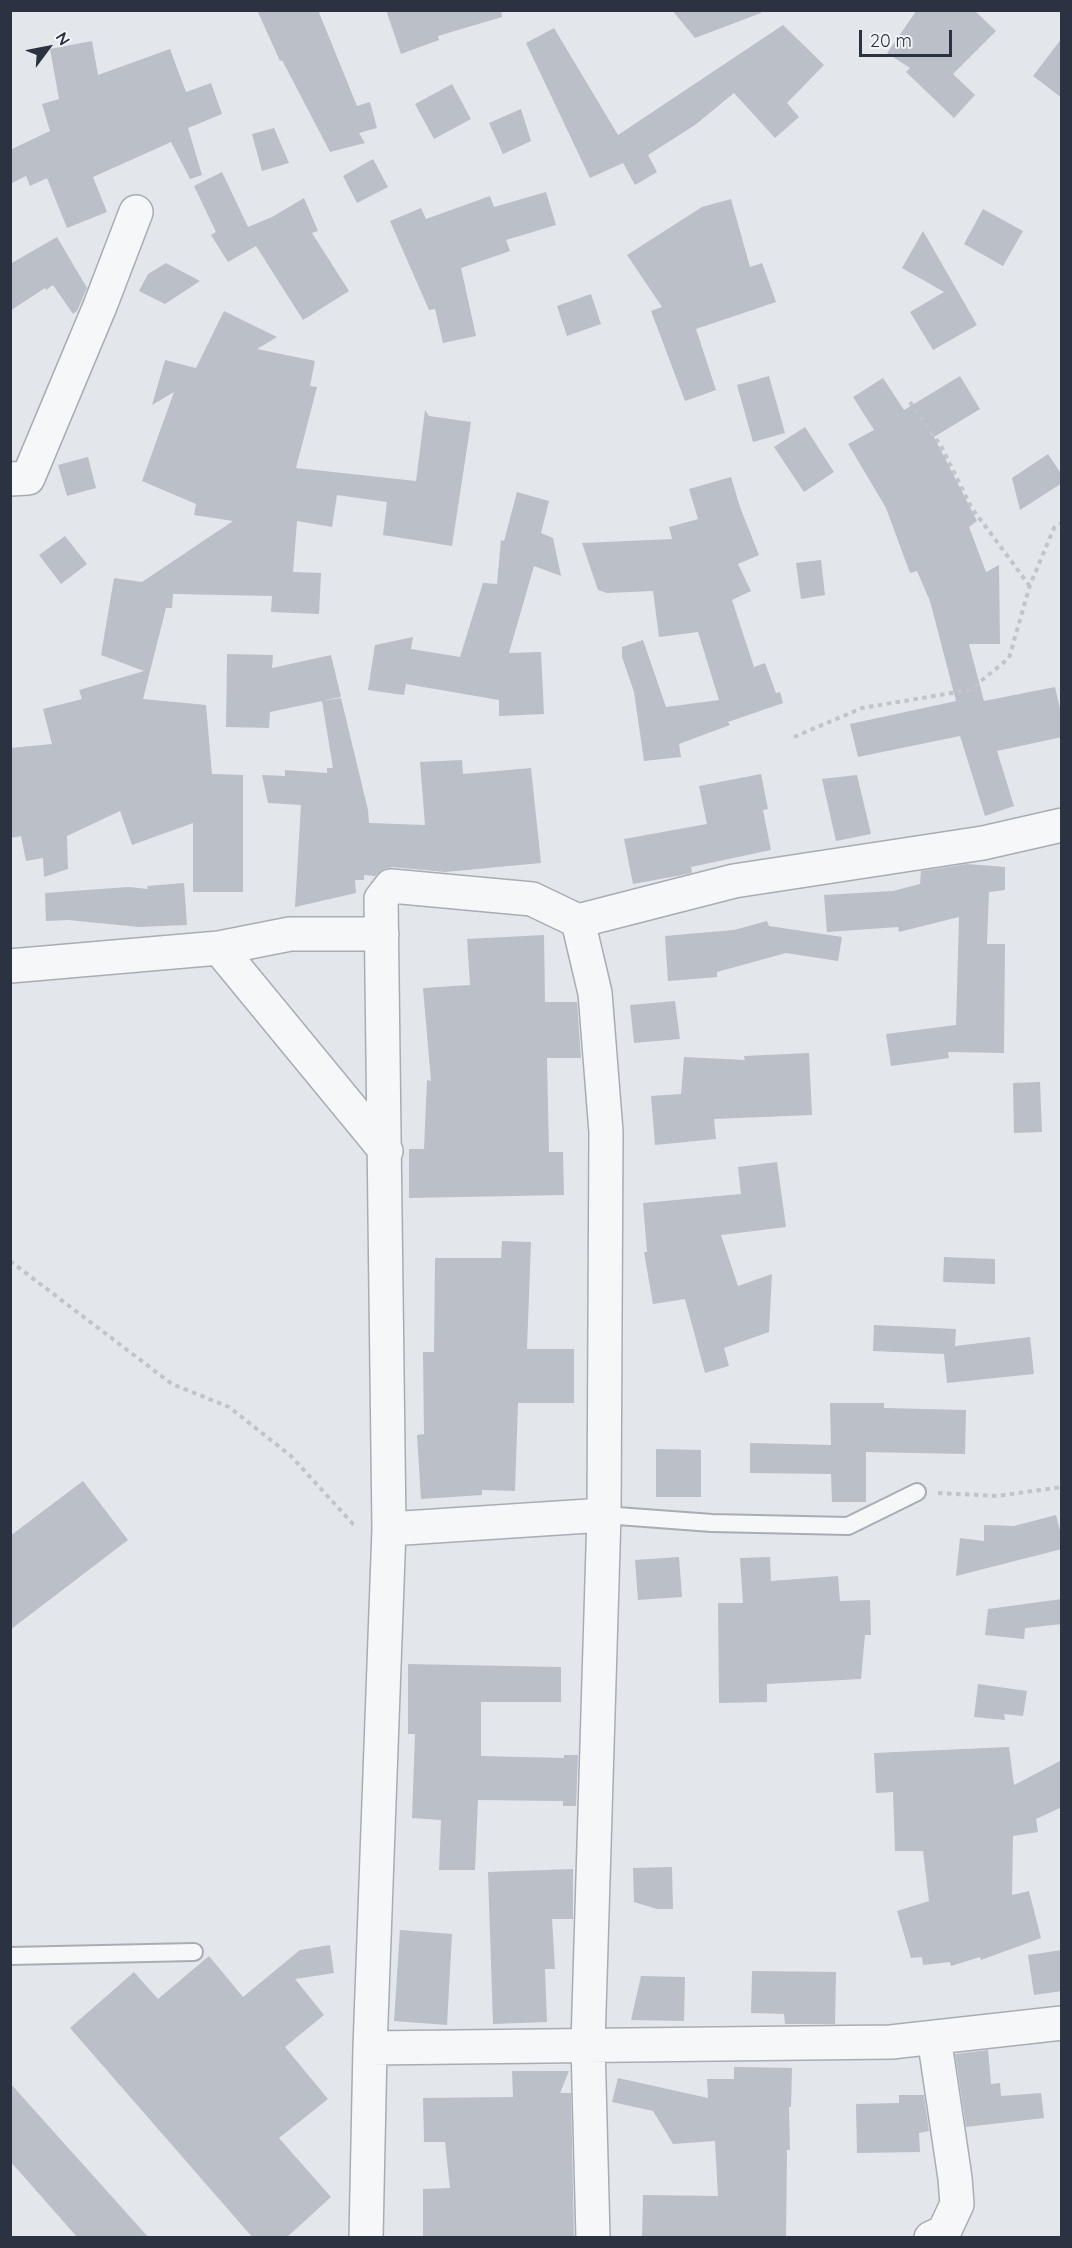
<!DOCTYPE html>
<style>
body{margin:0}
#map{position:relative;width:1072px;height:2248px;overflow:hidden;background:#e3e6eb;font-family:Quicksand,sans-serif}
canvas{display:block}
.frame{position:absolute;inset:0;border:12px solid #2b3343;pointer-events:none}
.north{position:absolute;left:18px;top:18px;width:60px;height:60px;-webkit-text-stroke:4px #f3f5f8;paint-order:stroke;rotate:58deg;font-size:16px;font-weight:700;line-height:24px;text-align:center;color:#2b3343}
.north::after{content:'';display:block;margin:auto;width:21px;height:27px;background:#2b3343;clip-path:polygon(50% 0,100% 100%,50% 72%,0 100%)}
.scale{position:absolute;left:859px;top:30px;width:93px;height:27px;box-sizing:border-box;border:3px solid #2b3343;border-top:0;padding-left:8px;font-size:18px;line-height:21px;white-space:nowrap;color:#2b3343;-webkit-text-stroke:4px #f3f5f8;paint-order:stroke}
</style>
<div id="map">
<canvas width="1072" height="2248"></canvas>
<div class="frame"></div>
<div class="north">N</div>
<div class="scale">20 m</div>
</div>
<script>
const c = document.querySelector('canvas').getContext('2d');
c.lineJoin = 'round';
function fill(path, color) {
  c.fillStyle = color;
  c.fill(path, 'evenodd');
}
function strokePath(path, color, width, dash) {
  c.strokeStyle = color;
  c.lineWidth = width;
  c.lineCap = dash ? 'butt' : 'round';
  c.setLineDash(dash || []);
  c.stroke(path);
}
const building = new Path2D(`
 M 257,10 L 318,10 L 357,106 L 370,102 L 377,128 L 359,133 L 365,143 L 330,152 L 282,60 L 280,61 Z
 M 386,10 L 501,10 L 502,17 L 438,36 L 439,40 L 401,54 Z
 M 672,10 L 761,10 L 761,13 L 695,38 Z
 M 917,10 L 974,10 L 996,31 L 953,74 L 975,95 L 954,118 L 906,72 L 910,68 L 887,53 Z
 M 783,25 L 824,65 L 787,103 L 799,117 L 775,138 L 734,93 L 695,125 L 648,155 L 657,172 L 635,185 L 623,163 L 590,178 L 526,43 L 554,28 L 618,135 Z
 M 1062,38 L 1062,98 L 1033,76 Z
 M 92,41 L 98,75 L 170,49 L 186,92 L 211,83 L 222,114 L 188,128 L 202,175 L 190,179 L 171,142 L 93,177 L 107,212 L 67,228 L 47,178 L 30,186 L 26,176 L 10,184 L 10,150 L 50,131 L 42,104 L 59,99 L 50,49 Z
 M 452,84 L 471,119 L 434,139 L 415,104 Z
 M 521,109 L 531,141 L 503,154 L 489,123 Z
 M 274,128 L 289,163 L 262,171 L 252,134 Z
 M 373,159 L 388,187 L 357,203 L 343,176 Z
 M 222,172 L 248,227 L 272,217 L 304,198 L 318,231 L 312,233 L 349,291 L 303,320 L 256,246 L 228,262 L 211,235 L 216,232 L 194,186 Z
 M 546,192 L 556,225 L 506,240 L 510,251 L 461,268 L 476,336 L 443,343 L 435,309 L 429,310 L 390,221 L 421,208 L 426,219 L 490,196 L 494,207 Z
 M 731,199 L 750,267 L 762,263 L 776,302 L 696,329 L 716,390 L 685,401 L 651,311 L 662,307 L 627,255 L 702,207 Z
 M 983,209 L 1023,231 L 1003,266 L 964,244 Z
 M 923,231 L 977,325 L 933,350 L 910,312 L 944,292 L 902,268 Z
 M 57,237 L 87,288 L 77,311 L 73,314 L 53,285 L 46,290 L 45,288 L 10,311 L 10,264 Z
 M 166,263 L 200,281 L 165,304 L 139,291 L 148,274 Z
 M 591,294 L 601,324 L 567,336 L 557,306 Z
 M 224,311 L 277,337 L 257,349 L 315,361 L 310,386 L 317,387 L 296,468 L 416,481 L 425,410 L 429,416 L 471,422 L 452,546 L 383,535 L 387,502 L 337,495 L 332,527 L 297,521 L 293,572 L 321,573 L 319,614 L 271,612 L 272,596 L 173,594 L 172,608 L 166,608 L 143,699 L 206,705 L 212,774 L 243,775 L 243,892 L 193,892 L 193,823 L 132,845 L 120,811 L 67,836 L 68,869 L 44,877 L 43,858 L 26,861 L 21,836 L 10,838 L 10,748 L 52,744 L 43,709 L 82,699 L 79,690 L 144,671 L 101,655 L 114,578 L 142,582 L 233,521 L 194,515 L 196,504 L 142,481 L 174,392 L 152,405 L 165,360 L 196,368 Z
 M 769,376 L 785,433 L 753,442 L 737,385 Z
 M 960,376 L 980,409 L 934,437 L 977,521 L 969,527 L 986,572 L 999,565 L 1000,644 L 969,644 L 984,701 L 1055,687 L 1062,717 L 1062,737 L 997,751 L 1014,806 L 985,816 L 960,736 L 858,757 L 850,724 L 956,701 L 930,601 L 917,571 L 910,573 L 886,508 L 848,444 L 874,430 L 853,397 L 883,378 L 904,410 Z
 M 805,427 L 834,472 L 804,492 L 774,447 Z
 M 1048,454 L 1062,475 L 1062,483 L 1020,510 L 1012,478 Z
 M 88,457 L 96,488 L 67,496 L 58,465 Z
 M 731,477 L 740,507 L 759,555 L 738,564 L 751,591 L 732,600 L 754,667 L 765,663 L 776,693 L 780,692 L 783,703 L 728,722 L 730,725 L 679,744 L 681,757 L 644,761 L 634,692 L 622,657 L 622,647 L 643,640 L 666,707 L 719,700 L 698,632 L 659,637 L 653,591 L 607,593 L 598,590 L 582,543 L 672,539 L 669,527 L 698,519 L 689,489 Z
 M 517,492 L 549,501 L 541,533 L 553,538 L 561,576 L 534,566 L 509,653 L 541,652 L 544,714 L 499,716 L 499,700 L 406,684 L 404,695 L 368,690 L 375,645 L 413,637 L 411,649 L 460,657 L 483,583 L 497,584 L 501,540 L 504,541 Z
 M 65,536 L 87,564 L 61,584 L 39,555 Z
 M 821,560 L 825,595 L 801,599 L 796,563 Z
 M 227,654 L 273,655 L 272,668 L 331,655 L 341,697 L 270,712 L 269,728 L 226,727 Z
 M 341,698 L 368,810 L 369,823 L 425,825 L 420,762 L 462,760 L 463,774 L 531,768 L 541,863 L 445,872 L 393,867 L 384,869 L 375,876 L 364,875 L 364,880 L 355,880 L 356,893 L 295,907 L 301,805 L 268,803 L 262,775 L 285,776 L 285,770 L 327,773 L 327,768 L 333,768 L 322,701 Z
 M 761,774 L 768,809 L 763,810 L 771,850 L 691,867 L 692,873 L 682,875 L 633,884 L 624,839 L 707,824 L 699,786 Z
 M 857,775 L 871,834 L 836,841 L 822,779 Z
 M 967,864 L 1005,867 L 1005,890 L 989,892 L 987,944 L 1005,944 L 1004,1053 L 948,1052 L 949,1058 L 891,1066 L 886,1034 L 956,1025 L 959,917 L 899,932 L 898,927 L 827,932 L 824,895 L 893,891 L 920,884 L 921,871 Z
 M 184,883 L 187,925 L 139,927 L 68,920 L 46,921 L 45,893 L 128,887 L 148,889 L 147,886 Z
 M 767,921 L 769,926 L 842,937 L 838,961 L 786,953 L 717,972 L 717,977 L 668,981 L 665,936 L 734,930 Z
 M 544,935 L 545,1002 L 577,1002 L 581,1058 L 547,1058 L 549,1152 L 563,1152 L 564,1195 L 409,1198 L 409,1149 L 424,1149 L 427,1080 L 431,1081 L 423,988 L 470,985 L 467,939 Z
 M 675,1001 L 680,1039 L 634,1043 L 630,1005 Z
 M 809,1053 L 812,1115 L 714,1119 L 716,1139 L 655,1145 L 651,1096 L 681,1094 L 684,1057 L 745,1060 L 744,1056 Z
 M 1040,1082 L 1042,1132 L 1014,1133 L 1013,1083 Z
 M 777,1162 L 786,1227 L 721,1235 L 738,1286 L 772,1274 L 769,1332 L 724,1348 L 729,1366 L 705,1373 L 685,1299 L 653,1304 L 644,1252 L 647,1252 L 643,1203 L 741,1194 L 738,1167 Z
 M 502,1241 L 531,1242 L 527,1349 L 574,1349 L 574,1403 L 518,1403 L 515,1491 L 482,1490 L 482,1495 L 421,1499 L 417,1435 L 424,1434 L 423,1352 L 434,1352 L 435,1258 L 501,1258 Z
 M 944,1257 L 995,1259 L 995,1284 L 943,1282 Z
 M 874,1325 L 956,1329 L 955,1346 L 1030,1337 L 1034,1374 L 947,1383 L 944,1354 L 873,1351 Z
 M 830,1403 L 884,1403 L 884,1408 L 966,1410 L 965,1454 L 866,1452 L 866,1502 L 832,1502 L 831,1474 L 750,1473 L 750,1443 L 831,1445 Z
 M 656,1449 L 701,1450 L 701,1497 L 656,1497 Z
 M 83,1481 L 128,1540 L 10,1630 L 10,1536 Z
 M 1056,1515 L 1062,1538 L 1062,1549 L 956,1576 L 960,1538 L 984,1541 L 984,1525 L 1014,1526 Z
 M 679,1557 L 682,1597 L 638,1600 L 635,1560 Z
 M 770,1557 L 771,1581 L 838,1576 L 840,1601 L 870,1600 L 871,1635 L 865,1635 L 861,1679 L 767,1684 L 767,1702 L 719,1703 L 718,1603 L 743,1603 L 740,1558 Z
 M 1062,1599 L 1062,1624 L 1025,1628 L 1024,1639 L 985,1635 L 988,1609 Z
 M 408,1664 L 561,1667 L 561,1702 L 481,1702 L 481,1756 L 564,1758 L 564,1755 L 578,1755 L 576,1806 L 563,1806 L 563,1801 L 478,1800 L 475,1870 L 439,1870 L 441,1820 L 412,1818 L 415,1734 L 408,1734 Z
 M 978,1684 L 1027,1691 L 1023,1716 L 1004,1714 L 1005,1720 L 974,1717 Z
 M 1009,1747 L 1014,1785 L 1062,1760 L 1062,1807 L 1036,1819 L 1038,1832 L 1013,1836 L 1012,1895 L 1029,1891 L 1041,1938 L 981,1960 L 980,1957 L 951,1966 L 950,1962 L 923,1965 L 922,1957 L 911,1958 L 897,1911 L 929,1901 L 923,1851 L 895,1851 L 893,1792 L 876,1793 L 874,1753 Z
 M 672,1867 L 673,1909 L 657,1909 L 634,1902 L 633,1868 Z
 M 573,1869 L 573,1919 L 552,1919 L 555,1969 L 545,1969 L 547,2022 L 493,2024 L 488,1872 Z
 M 400,1930 L 452,1934 L 447,2025 L 394,2021 Z
 M 330,1945 L 334,1973 L 295,1979 L 324,2015 L 285,2047 L 328,2099 L 279,2138 L 331,2197 L 286,2238 L 253,2238 L 70,2028 L 134,1972 L 158,1999 L 209,1956 L 243,1997 L 300,1950 Z
 M 1062,1950 L 1062,1991 L 1034,1995 L 1028,1955 Z
 M 752,1971 L 836,1972 L 835,2024 L 785,2024 L 784,2014 L 751,2013 Z
 M 641,1976 L 685,1977 L 684,2021 L 631,2020 Z
 M 988,2050 L 991,2084 L 1000,2083 L 1001,2096 L 1041,2093 L 1044,2118 L 966,2127 L 955,2054 Z
 M 734,2067 L 792,2068 L 791,2107 L 789,2107 L 790,2150 L 787,2150 L 786,2238 L 642,2238 L 643,2195 L 718,2196 L 715,2141 L 673,2144 L 653,2111 L 612,2102 L 618,2078 L 708,2098 L 707,2079 L 734,2079 Z
 M 512,2071 L 569,2071 L 560,2093 L 571,2093 L 574,2238 L 423,2238 L 423,2189 L 450,2188 L 445,2142 L 424,2142 L 423,2098 L 513,2097 Z
 M 10,2083 L 149,2238 L 78,2238 L 10,2161 Z
 M 899,2095 L 924,2095 L 929,2131 L 919,2133 L 920,2152 L 857,2153 L 856,2104 L 899,2103 Z`);
const path = new Path2D(`
 M 910,402 L 941,446 L 971,507 L 1029,585
 M 794,737 L 862,708 L 970,690 L 1009,658 L 1030,585 L 1054,528 L 1062,523
 M 10,1261 L 172,1384 L 229,1407 L 291,1456 L 353,1524 L 358,1525
 M 938,1493 L 997,1496 L 1062,1487`);
const lane = new Path2D(`
 M 604,1515 L 712,1523 L 848,1526 L 917,1492
 M 10,1956 L 194,1952`);
const street = new Path2D(`
 M 10,479 L 28,478 L 100,306 L 136,212
 M 219,948 L 386,1151
 M 10,966 L 219,948 L 290,934 L 382,934
 M 389,1529 L 604,1515 L 606,1132 L 595,993 L 578,921
 M 370,2048 L 891,2042 L 1062,2023
 M 366,2238 L 370,2048 L 389,1529 L 381,899 L 391,886 L 532,899 L 578,921 L 734,881 L 983,843 L 1062,825
 M 593,2238 L 588,2044 L 604,1515
 M 931,2238 L 944,2232 L 957,2204 L 955,2178 L 934,2037`);
fill(building, '#bbbfc8');
strokePath(lane, '#a8adb5', 20);
strokePath(street, '#a8adb5', 36);
strokePath(path, '#c1c4ca', 4, [4.5, 4.5]);
strokePath(lane, '#f6f7f9', 16);
strokePath(street, '#f6f7f9', 33);
</script>
